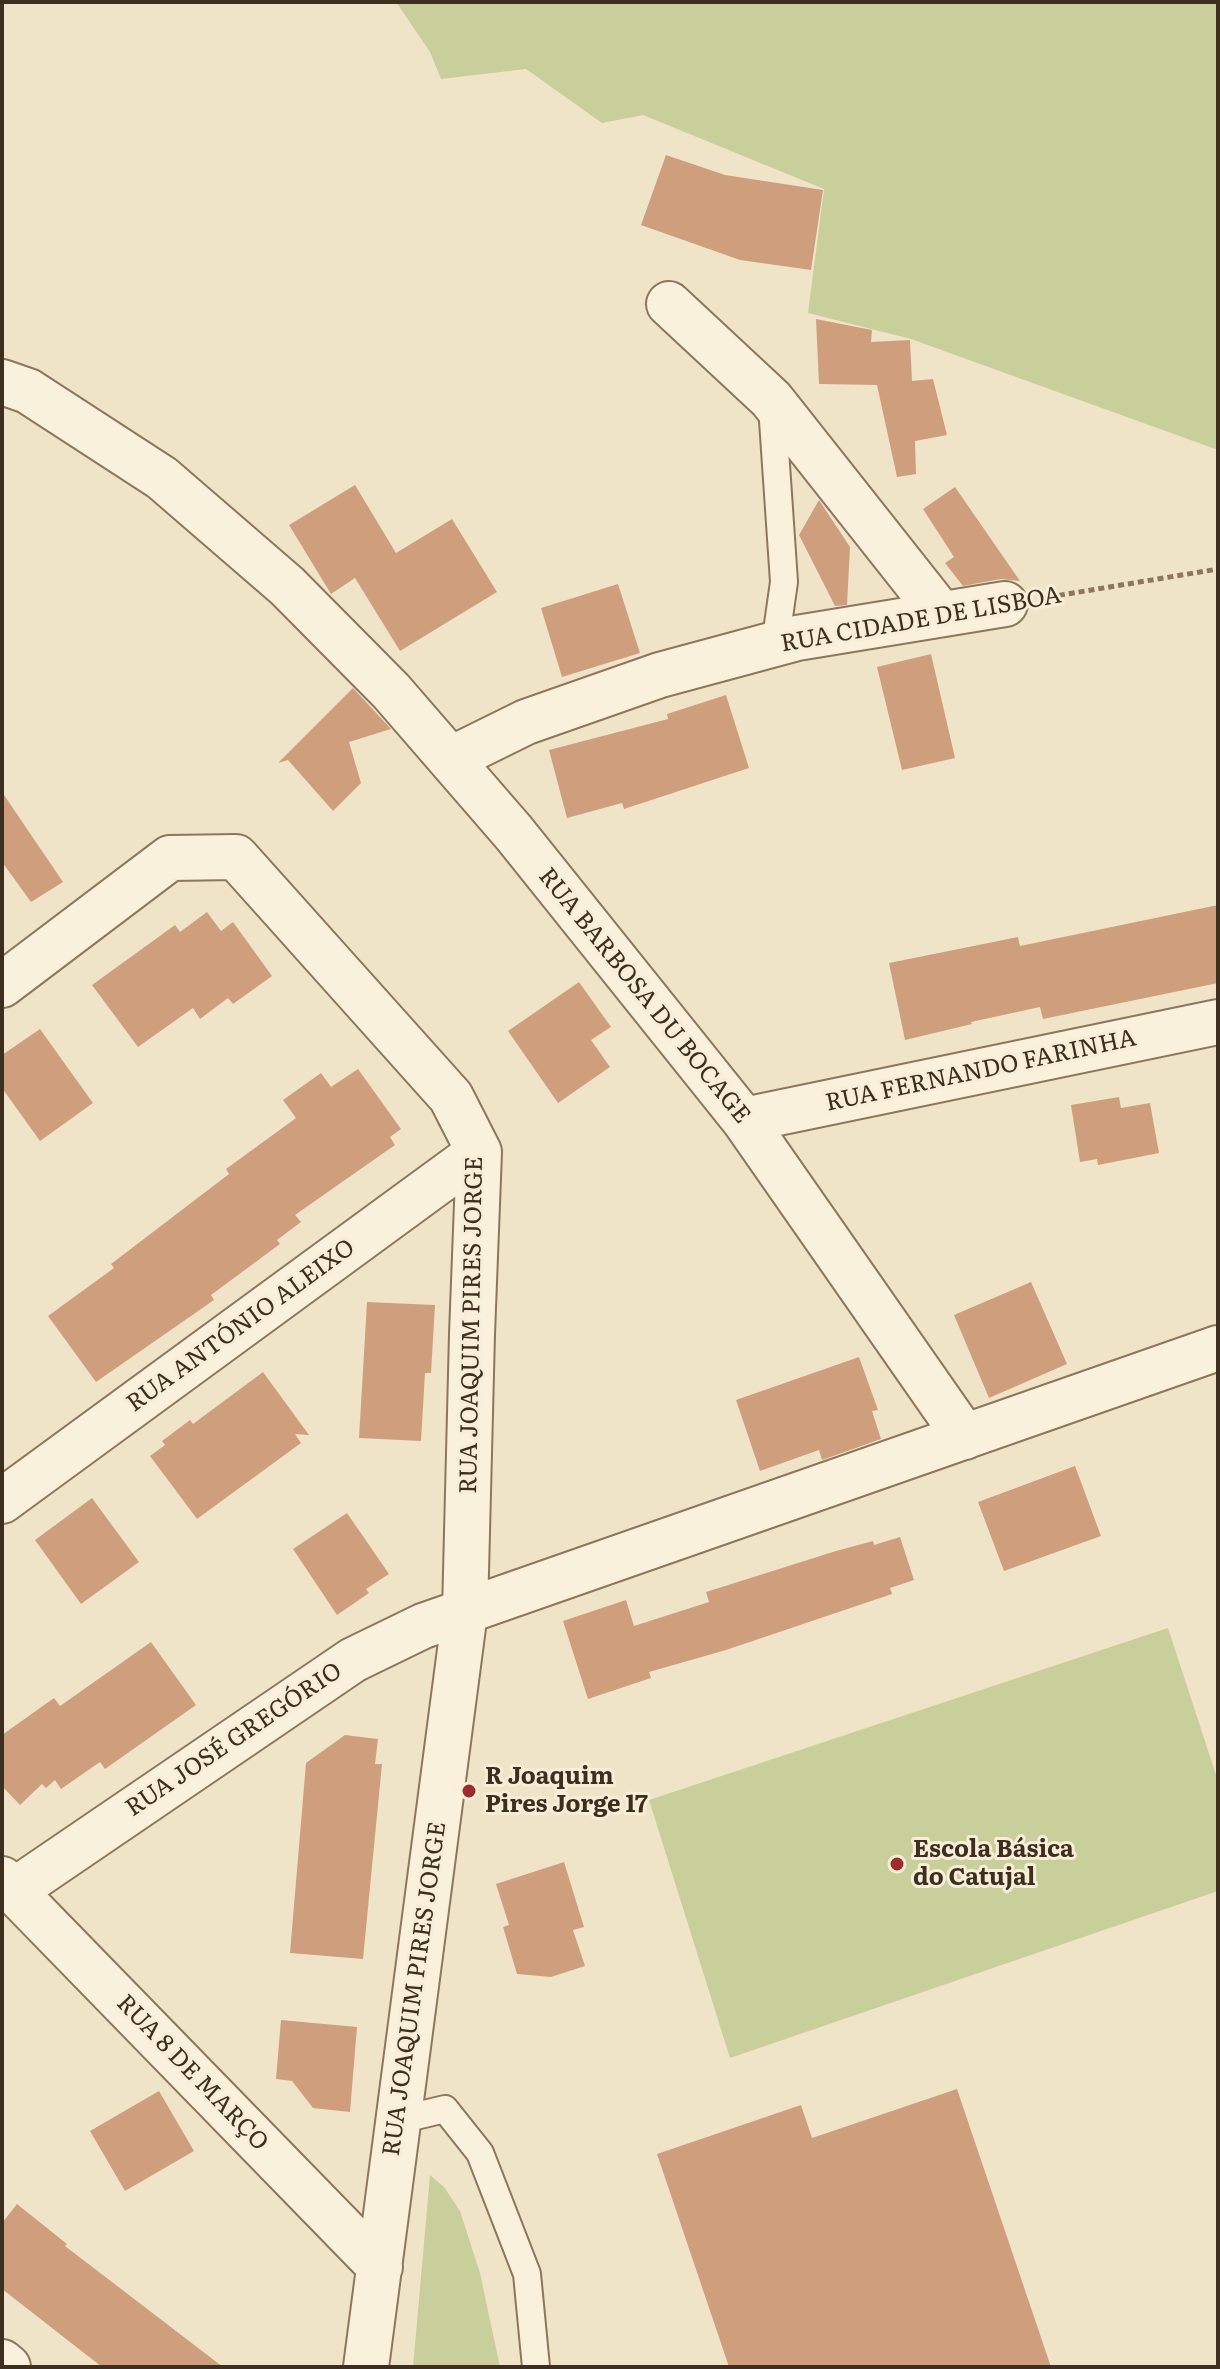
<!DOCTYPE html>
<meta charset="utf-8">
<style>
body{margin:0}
#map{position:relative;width:1220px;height:2369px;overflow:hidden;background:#f0e4c8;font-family:Literata,serif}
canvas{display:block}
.frame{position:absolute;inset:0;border:4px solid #3d2e20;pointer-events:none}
</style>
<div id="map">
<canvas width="1220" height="2369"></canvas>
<div class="frame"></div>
</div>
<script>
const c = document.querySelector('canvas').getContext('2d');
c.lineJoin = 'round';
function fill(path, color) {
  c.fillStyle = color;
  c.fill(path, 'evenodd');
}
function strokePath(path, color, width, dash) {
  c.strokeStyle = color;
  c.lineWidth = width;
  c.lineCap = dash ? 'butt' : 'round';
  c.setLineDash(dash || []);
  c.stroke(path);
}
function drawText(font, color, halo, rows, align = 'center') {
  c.font = font + ' Literata,serif';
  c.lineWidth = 6;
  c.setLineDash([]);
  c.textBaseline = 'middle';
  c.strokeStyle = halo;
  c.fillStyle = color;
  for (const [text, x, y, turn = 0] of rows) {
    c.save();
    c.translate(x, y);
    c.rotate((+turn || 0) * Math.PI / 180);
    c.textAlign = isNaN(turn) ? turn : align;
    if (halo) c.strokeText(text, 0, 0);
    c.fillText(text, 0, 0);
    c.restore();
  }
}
const green = new Path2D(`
 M 396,2 L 1218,2 L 1218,450 L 911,339 L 808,313 L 824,189 L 643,115 L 602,123 L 526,69 L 441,79 L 430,52 Z
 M 1168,1628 L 1218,1781 L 1218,1891 L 730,2058 L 649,1800 Z
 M 430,2175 L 444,2187 L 460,2211 L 480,2273 L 500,2367 L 413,2367 Z`);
const building = new Path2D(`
 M 666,155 L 725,175 L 823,190 L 811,270 L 740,260 L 641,225 Z
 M 816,319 L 872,330 L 871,342 L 910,340 L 912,381 L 933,379 L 947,435 L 915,441 L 916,474 L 897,477 L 877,385 L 819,384 Z
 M 355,485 L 396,553 L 452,519 L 497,592 L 400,651 L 355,578 L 331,594 L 289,525 Z
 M 955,487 L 1020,581 L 1001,579 L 963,586 L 945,563 L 954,557 L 923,509 Z
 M 819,500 L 850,547 L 847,605 L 835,606 L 799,535 Z
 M 618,584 L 640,653 L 562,677 L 541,608 Z
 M 931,654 L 955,758 L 902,770 L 877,667 Z
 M 353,688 L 391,729 L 349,742 L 361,783 L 333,811 L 288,760 L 278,763 Z
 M 726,695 L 749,768 L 624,809 L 622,803 L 567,818 L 549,750 L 668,719 L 667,714 Z
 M 2,792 L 63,882 L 31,902 L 2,862 Z
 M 1218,905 L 1218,983 L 1043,1019 L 1040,1007 L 971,1022 L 972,1024 L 905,1040 L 889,963 L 1018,937 L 1020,946 Z
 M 207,912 L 221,931 L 233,922 L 272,976 L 233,1004 L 228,998 L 200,1019 L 193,1008 L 138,1047 L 92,985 L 175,925 L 180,932 Z
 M 579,982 L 611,1027 L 591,1040 L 610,1067 L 558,1103 L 508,1031 Z
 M 40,1029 L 93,1103 L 40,1141 L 2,1088 L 2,1055 Z
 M 358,1069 L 401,1129 L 390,1137 L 395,1145 L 295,1215 L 301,1222 L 277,1240 L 280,1244 L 211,1295 L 214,1300 L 96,1382 L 48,1316 L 114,1268 L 111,1264 L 229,1174 L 226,1169 L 296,1118 L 283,1100 L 321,1073 L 331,1087 Z
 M 1119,1097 L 1121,1108 L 1150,1103 L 1159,1153 L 1098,1165 L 1097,1159 L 1080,1162 L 1071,1105 Z
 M 1031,1282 L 1067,1364 L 989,1398 L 954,1315 Z
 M 367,1302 L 435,1305 L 431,1373 L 425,1373 L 421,1441 L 359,1438 Z
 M 859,1357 L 878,1410 L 872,1411 L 881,1439 L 822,1460 L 819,1450 L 760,1471 L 736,1400 Z
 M 263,1372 L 309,1435 L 295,1434 L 301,1443 L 197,1519 L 150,1456 L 165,1445 L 162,1441 L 190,1420 L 193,1424 Z
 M 1075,1466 L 1101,1536 L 1004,1571 L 978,1502 Z
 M 92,1498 L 139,1562 L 81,1604 L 35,1540 Z
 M 347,1513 L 389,1574 L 366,1589 L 369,1593 L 337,1615 L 293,1549 Z
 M 900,1537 L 914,1580 L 890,1588 L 892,1594 L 726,1650 L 649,1672 L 651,1678 L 588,1699 L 563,1621 L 626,1600 L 634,1626 L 709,1602 L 706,1592 L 836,1551 L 873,1541 L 874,1545 Z
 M 151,1642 L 196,1705 L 105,1769 L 100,1762 L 61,1789 L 55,1780 L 46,1788 L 42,1784 L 20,1805 L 2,1786 L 2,1735 L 54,1698 L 60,1706 Z
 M 345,1735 L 378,1739 L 375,1764 L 382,1764 L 363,1959 L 290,1953 L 306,1763 Z
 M 564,1862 L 584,1927 L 573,1930 L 585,1966 L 551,1977 L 517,1974 L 503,1927 L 509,1925 L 496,1884 Z
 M 281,2020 L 357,2027 L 350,2112 L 313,2108 L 292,2081 L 276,2079 Z
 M 957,2089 L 1051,2367 L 729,2367 L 657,2154 L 801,2105 L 812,2138 Z
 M 159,2091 L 194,2151 L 125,2191 L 90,2131 Z
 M 17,2204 L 67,2244 L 65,2246 L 223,2367 L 102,2367 L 2,2289 L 2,2223 Z`);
const path = new Path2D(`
 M 1049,597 L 1218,569`);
const service = new Path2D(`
 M 772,406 L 784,582 L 775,645
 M 399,2120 L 445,2109 L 480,2153 L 527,2274 L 536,2367`);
const minor = new Path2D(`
 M 669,304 L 771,399 L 941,614
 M 2,382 L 28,391 L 162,478 L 287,586 L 391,691 L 514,833 L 744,1120 L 965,1437
 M 451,759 L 526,722 L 660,675 L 797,638 L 1005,604
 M 2,985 L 170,858 L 236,857 L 451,1097 L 479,1152 L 472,1334 L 465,1612 L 366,2367
 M 744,1120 L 1218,1022
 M 2,1501 L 479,1152
 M 2,1879 L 380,2267
 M 15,1890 L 353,1660 L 423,1626 L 1218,1348
 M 2,2362 L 8,2367`);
const markers = [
 [469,1791,8,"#9e2a2b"],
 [897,1864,8,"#9e2a2b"]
];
const streetNames = [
 ["RUA CIDADE DE LISBOA",921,620,-10],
 ["RUA BARBOSA DU BOCAGE",644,996,51],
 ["RUA FERNANDO FARINHA",981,1071,-12],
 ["RUA JOAQUIM PIRES JORGE",472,1325,-89],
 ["RUA ANTÓNIO ALEIXO",241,1326,-36],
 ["RUA JOSÉ GREGÓRIO",234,1740,-34],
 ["RUA JOAQUIM PIRES JORGE",415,1989,-82],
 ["RUA 8 DE MARÇO",192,2073,46]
];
const poiNames = [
 ["R Joaquim",485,1777],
 ["Pires Jorge 17",485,1805],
 ["Escola Básica",913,1850],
 ["do Catujal",913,1878]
];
fill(green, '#c9cf9b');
fill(building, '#cf9f7d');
strokePath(service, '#8d765c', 30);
strokePath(minor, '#8d765c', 48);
strokePath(path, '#8d765c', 5, [6, 4]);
strokePath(service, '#faf1dc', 26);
strokePath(minor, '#faf1dc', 44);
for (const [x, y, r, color] of markers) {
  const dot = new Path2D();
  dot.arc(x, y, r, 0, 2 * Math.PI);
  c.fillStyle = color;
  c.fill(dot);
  strokePath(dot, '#f7eed8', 3);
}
drawText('24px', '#3d2e20', '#f7eed8', streetNames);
drawText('bold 24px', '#3d2e20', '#f7eed8', poiNames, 'left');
</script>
